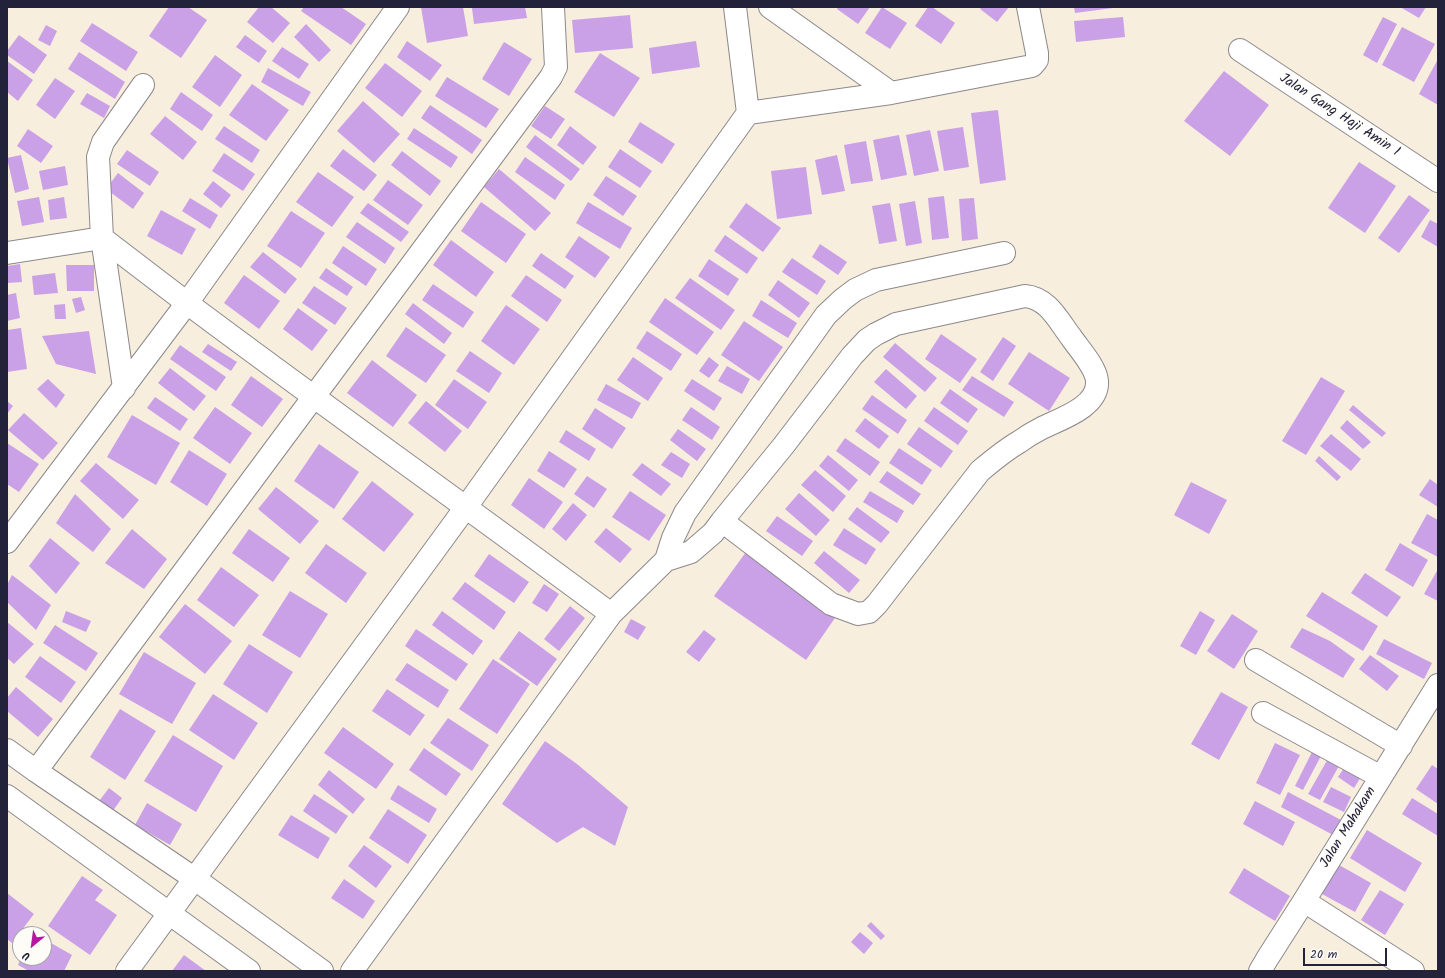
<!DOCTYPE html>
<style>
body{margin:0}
#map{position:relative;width:1445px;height:978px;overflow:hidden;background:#f7eedd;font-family:Kalam,sans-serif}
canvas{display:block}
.frame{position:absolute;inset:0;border:8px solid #22223b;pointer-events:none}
.north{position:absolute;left:12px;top:926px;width:40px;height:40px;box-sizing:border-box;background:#fdfcf7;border:1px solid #a5a5ac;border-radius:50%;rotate:209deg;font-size:11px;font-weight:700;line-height:16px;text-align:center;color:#22223b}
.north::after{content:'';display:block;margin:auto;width:14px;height:18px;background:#b5179e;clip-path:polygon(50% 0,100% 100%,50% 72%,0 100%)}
.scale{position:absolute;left:1303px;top:948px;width:84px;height:18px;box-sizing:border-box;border:2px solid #22223b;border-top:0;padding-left:5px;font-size:12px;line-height:14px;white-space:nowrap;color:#22223b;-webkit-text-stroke:3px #fdfcf7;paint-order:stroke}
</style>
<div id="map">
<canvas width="1445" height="978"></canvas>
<div class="frame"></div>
<div class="north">U</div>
<div class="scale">20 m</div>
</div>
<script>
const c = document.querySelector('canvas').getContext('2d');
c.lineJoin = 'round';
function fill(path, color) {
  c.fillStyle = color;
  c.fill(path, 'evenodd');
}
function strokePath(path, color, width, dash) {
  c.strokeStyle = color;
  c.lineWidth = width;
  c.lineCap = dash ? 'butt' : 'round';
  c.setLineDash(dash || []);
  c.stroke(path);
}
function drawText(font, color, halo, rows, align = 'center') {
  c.font = font + ' Kalam,sans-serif';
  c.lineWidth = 3.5;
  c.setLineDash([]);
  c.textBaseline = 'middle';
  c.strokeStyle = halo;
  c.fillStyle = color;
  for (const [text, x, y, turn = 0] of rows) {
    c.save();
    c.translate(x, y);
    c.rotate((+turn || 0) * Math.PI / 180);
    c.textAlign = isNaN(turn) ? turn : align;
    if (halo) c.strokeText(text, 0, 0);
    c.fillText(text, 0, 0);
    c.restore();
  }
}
const building = new Path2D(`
 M 169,7 L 188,7 L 207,20 L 181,58 L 149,36 Z
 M 259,7 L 271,7 L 290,23 L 273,43 L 247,22 Z
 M 304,7 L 341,7 L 366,24 L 351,45 L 301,11 Z
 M 421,7 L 463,7 L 468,36 L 427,43 Z
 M 477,7 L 525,7 L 527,18 L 474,24 L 472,8 Z
 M 838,7 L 870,7 L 858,24 L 837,9 Z
 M 882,7 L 907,23 L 890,49 L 865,33 Z
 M 928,7 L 932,7 L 955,23 L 941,44 L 915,26 Z
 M 982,7 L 1009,7 L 997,22 L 980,9 Z
 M 1074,7 L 1113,7 L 1113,8 L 1075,13 Z
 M 1400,7 L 1426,7 L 1419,18 Z
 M 630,15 L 633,48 L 575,53 L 572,20 Z
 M 1123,17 L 1125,37 L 1076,42 L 1074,21 Z
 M 1383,17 L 1397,24 L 1377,63 L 1363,55 Z
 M 92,23 L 138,52 L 126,71 L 80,41 Z
 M 306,24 L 331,50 L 319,62 L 294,37 Z
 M 46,25 L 57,31 L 50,46 L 38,40 Z
 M 1402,27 L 1435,44 L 1414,82 L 1382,65 Z
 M 19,35 L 47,55 L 34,74 L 7,55 L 7,51 Z
 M 245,35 L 267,51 L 259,63 L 236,47 Z
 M 407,41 L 442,65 L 430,81 L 397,57 Z
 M 696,41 L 700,67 L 652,74 L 649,48 Z
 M 504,42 L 532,59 L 509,96 L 482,79 Z
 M 282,47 L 309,64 L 299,79 L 272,61 Z
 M 79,52 L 125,82 L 115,99 L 68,69 Z
 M 600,53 L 640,78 L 614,117 L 574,92 Z
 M 215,55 L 242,75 L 220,107 L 192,87 Z
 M 1438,59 L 1438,105 L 1419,94 Z
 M 7,61 L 33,80 L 18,101 L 7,92 Z
 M 385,63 L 422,91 L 402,117 L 365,88 Z
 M 268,68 L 311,92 L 303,106 L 261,82 Z
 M 1224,71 L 1269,105 L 1230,156 L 1184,121 Z
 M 447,77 L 499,109 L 486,128 L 435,96 Z
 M 55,78 L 75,91 L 55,119 L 36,105 Z
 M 252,84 L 289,110 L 266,141 L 229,115 Z
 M 181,92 L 213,115 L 202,131 L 170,109 Z
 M 87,93 L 110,106 L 104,118 L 80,104 Z
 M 363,101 L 400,134 L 374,163 L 337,131 Z
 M 430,105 L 482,140 L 472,154 L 421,118 Z
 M 545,106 L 565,119 L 551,139 L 531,126 Z
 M 998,110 L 1006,180 L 980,184 L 971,113 Z
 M 165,116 L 197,142 L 183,160 L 150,134 Z
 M 640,122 L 675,144 L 662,164 L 628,142 Z
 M 224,126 L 260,150 L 252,163 L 215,139 Z
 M 570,126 L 597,147 L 583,165 L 557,145 Z
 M 963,127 L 969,167 L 944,171 L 937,131 Z
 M 414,128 L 458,157 L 451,168 L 407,139 Z
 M 28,129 L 53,146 L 41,163 L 17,146 Z
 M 930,130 L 939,171 L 914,176 L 906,135 Z
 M 535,135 L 580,169 L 571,181 L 526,147 Z
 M 899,135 L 907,175 L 881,180 L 873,140 Z
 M 866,141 L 873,181 L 851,184 L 844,145 Z
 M 343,149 L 377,175 L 364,191 L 330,166 Z
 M 620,149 L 652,171 L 640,188 L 608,167 Z
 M 127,150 L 159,172 L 150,186 L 117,164 Z
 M 402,151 L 441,181 L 430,196 L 391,165 Z
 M 224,153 L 255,174 L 243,191 L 212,171 Z
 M 21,155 L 29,189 L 15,193 L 7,158 Z
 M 837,155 L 845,191 L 822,195 L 815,160 Z
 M 525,157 L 565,185 L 555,200 L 515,172 Z
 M 1359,162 L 1396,186 L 1365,233 L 1328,208 Z
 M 65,166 L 68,185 L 43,190 L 39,171 Z
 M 806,167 L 812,214 L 777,219 L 771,171 Z
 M 499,169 L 551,213 L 535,231 L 484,187 Z
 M 318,172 L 354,197 L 332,227 L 296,202 Z
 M 118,173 L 144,193 L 133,209 L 106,189 Z
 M 606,176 L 637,196 L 623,216 L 593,195 Z
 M 388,180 L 423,205 L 408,225 L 373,200 Z
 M 213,181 L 231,195 L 221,208 L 203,194 Z
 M 1409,195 L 1430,210 L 1399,253 L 1378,238 Z
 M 944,196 L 949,238 L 932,240 L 928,198 Z
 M 39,197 L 44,222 L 22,226 L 17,201 Z
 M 64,197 L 67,218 L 50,220 L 48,200 Z
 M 190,198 L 218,215 L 210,229 L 182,211 Z
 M 974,198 L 978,239 L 962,241 L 959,199 Z
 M 915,201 L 922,243 L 906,246 L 899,204 Z
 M 481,202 L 526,234 L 506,263 L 461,231 Z
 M 588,202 L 632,228 L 620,249 L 576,223 Z
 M 368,203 L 409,232 L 401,242 L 360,213 Z
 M 746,203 L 781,228 L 763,252 L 729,227 Z
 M 890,203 L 897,241 L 879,244 L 872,206 Z
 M 161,210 L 196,229 L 182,255 L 147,236 Z
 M 291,211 L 325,233 L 301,268 L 267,246 Z
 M 1430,220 L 1438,224 L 1438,247 L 1421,237 Z
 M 357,222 L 395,248 L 385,264 L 346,237 Z
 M 725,235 L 758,258 L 747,274 L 714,251 Z
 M 579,236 L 610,257 L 595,278 L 565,257 Z
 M 451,240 L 494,272 L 476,297 L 433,265 Z
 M 820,244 L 847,262 L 838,275 L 812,257 Z
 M 343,246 L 377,269 L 366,286 L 332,263 Z
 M 263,252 L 297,279 L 285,294 L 250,267 Z
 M 541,253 L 574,276 L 565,289 L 532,266 Z
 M 792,258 L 826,281 L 817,295 L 782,272 Z
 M 709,259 L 739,279 L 728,296 L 698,276 Z
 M 20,264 L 22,282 L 7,283 L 7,266 Z
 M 66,265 L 94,265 L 94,291 L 67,291 Z
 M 326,268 L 353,287 L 347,296 L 319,278 Z
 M 55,273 L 58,293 L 34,295 L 32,276 Z
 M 244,275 L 280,301 L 259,329 L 224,303 Z
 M 526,275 L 562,300 L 547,322 L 511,296 Z
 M 690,278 L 735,310 L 721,330 L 675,298 Z
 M 778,280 L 810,303 L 799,318 L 768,295 Z
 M 433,284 L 474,312 L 463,328 L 422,300 Z
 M 314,286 L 347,308 L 335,325 L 302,303 Z
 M 16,293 L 20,318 L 7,321 L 7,295 Z
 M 81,297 L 85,310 L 76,313 L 72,299 Z
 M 665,298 L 714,332 L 697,355 L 649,322 Z
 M 761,300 L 797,323 L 788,338 L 752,316 Z
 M 413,303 L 452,333 L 444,344 L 405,314 Z
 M 65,304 L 66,319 L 55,319 L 54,305 Z
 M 506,305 L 540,329 L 514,365 L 481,341 Z
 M 298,308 L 328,330 L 312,351 L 283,329 Z
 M 744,321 L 783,347 L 759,381 L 721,355 Z
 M 406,327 L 446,355 L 426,383 L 386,356 Z
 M 21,328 L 27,369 L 7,372 L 7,330 Z
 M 89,331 L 96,374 L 56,364 L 42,336 Z
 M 647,331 L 682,354 L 671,371 L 636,348 Z
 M 941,334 L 977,359 L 960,383 L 925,359 Z
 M 1003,337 L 1016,346 L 993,381 L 980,372 Z
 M 895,343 L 937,378 L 925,392 L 883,357 Z
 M 208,344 L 237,362 L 231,371 L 202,352 Z
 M 180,345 L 226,377 L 216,391 L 170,359 Z
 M 470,351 L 502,373 L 489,393 L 456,371 Z
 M 1029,352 L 1070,378 L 1049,411 L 1008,384 Z
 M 633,357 L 663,378 L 648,401 L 617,380 Z
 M 709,357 L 719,365 L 709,378 L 699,371 Z
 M 372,360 L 417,395 L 393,427 L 347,393 Z
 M 727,366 L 750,379 L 742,394 L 718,381 Z
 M 170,368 L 206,396 L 194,411 L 158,383 Z
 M 886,369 L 917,396 L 906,409 L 874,382 Z
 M 251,376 L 283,399 L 262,427 L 231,405 Z
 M 972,376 L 1014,402 L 1004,417 L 962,390 Z
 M 1321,377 L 1345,391 L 1306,455 L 1282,441 Z
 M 48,379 L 65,395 L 56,408 L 37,389 Z
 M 454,379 L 487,402 L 468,429 L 435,405 Z
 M 692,379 L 722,398 L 714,411 L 684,391 Z
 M 606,384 L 641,403 L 632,419 L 597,400 Z
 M 950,389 L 978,409 L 968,423 L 940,403 Z
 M 872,395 L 907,420 L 898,434 L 862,409 Z
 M 155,397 L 188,419 L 180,431 L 147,408 Z
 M 7,401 L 13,406 L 7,414 Z
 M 426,401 L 462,431 L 445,452 L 408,423 Z
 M 1353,405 L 1386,433 L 1382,437 L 1349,410 Z
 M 215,407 L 252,433 L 230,464 L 193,438 Z
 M 691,407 L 720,427 L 712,440 L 682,420 Z
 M 934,407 L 968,431 L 958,445 L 924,421 Z
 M 595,408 L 626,428 L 612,449 L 582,429 Z
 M 24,413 L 58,443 L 43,460 L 8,430 Z
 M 132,415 L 180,443 L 156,485 L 107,457 Z
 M 865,418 L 889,436 L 879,449 L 855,431 Z
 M 1347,420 L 1371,442 L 1363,449 L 1340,428 Z
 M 919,427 L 953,451 L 941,468 L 907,444 Z
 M 678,429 L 706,449 L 697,461 L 670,440 Z
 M 566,430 L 596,449 L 589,461 L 559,442 Z
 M 1331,434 L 1361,459 L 1351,471 L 1320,446 Z
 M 845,438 L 880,462 L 870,476 L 836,451 Z
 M 7,443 L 39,464 L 19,492 L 7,484 Z
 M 319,444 L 359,472 L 334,509 L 294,481 Z
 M 899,448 L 932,470 L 922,485 L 889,463 Z
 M 189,450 L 227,474 L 207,506 L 170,482 Z
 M 549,451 L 577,469 L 564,488 L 537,471 Z
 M 671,452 L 690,464 L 682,478 L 661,465 Z
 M 828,455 L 858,480 L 849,491 L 819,466 Z
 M 1319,456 L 1341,477 L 1337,481 L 1315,461 Z
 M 96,463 L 139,500 L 123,519 L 80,481 Z
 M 642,463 L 671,484 L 661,496 L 632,475 Z
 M 815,470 L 846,496 L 833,512 L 801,485 Z
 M 887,471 L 921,494 L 913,505 L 879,482 Z
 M 587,476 L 607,489 L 594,508 L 574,494 Z
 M 529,478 L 563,502 L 544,529 L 511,505 Z
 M 1430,479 L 1438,485 L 1438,507 L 1419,495 Z
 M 372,481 L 414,514 L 384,552 L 342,519 Z
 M 1191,482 L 1227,500 L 1209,534 L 1174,515 Z
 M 276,487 L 319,521 L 300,544 L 258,509 Z
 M 630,491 L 666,515 L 649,541 L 612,517 Z
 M 870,491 L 904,511 L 897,523 L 863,502 Z
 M 799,493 L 830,520 L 816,536 L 785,509 Z
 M 75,494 L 111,529 L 93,552 L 56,523 Z
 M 573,503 L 587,515 L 566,541 L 552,529 Z
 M 857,507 L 890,532 L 881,543 L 848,519 Z
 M 1427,514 L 1438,520 L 1438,557 L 1411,543 Z
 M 777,516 L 813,541 L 802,556 L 766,531 Z
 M 606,528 L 632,549 L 620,563 L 594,542 Z
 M 844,528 L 876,549 L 866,565 L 833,545 Z
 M 132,529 L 167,559 L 144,589 L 105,563 Z
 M 249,529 L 290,558 L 273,582 L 232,553 Z
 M 50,538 L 80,563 L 56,594 L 29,566 Z
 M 1400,543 L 1428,560 L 1413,587 L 1385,570 Z
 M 326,544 L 367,573 L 346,603 L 305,573 Z
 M 824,551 L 860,580 L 849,593 L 814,563 Z
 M 746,552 L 837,615 L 806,660 L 714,596 Z
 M 489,554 L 529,582 L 514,603 L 474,576 Z
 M 221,567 L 259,595 L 234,627 L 197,600 Z
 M 1438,569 L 1438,601 L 1424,594 Z
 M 1365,573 L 1401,597 L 1387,617 L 1351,593 Z
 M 12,575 L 51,605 L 36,630 L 7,602 L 7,585 Z
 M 465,582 L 506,612 L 494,630 L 452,599 Z
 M 544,584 L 559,594 L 547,612 L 532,603 Z
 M 290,591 L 328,614 L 300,658 L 262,635 Z
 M 1322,592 L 1378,626 L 1363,651 L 1306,616 Z
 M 185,604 L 232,641 L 205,674 L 159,637 Z
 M 570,606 L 585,618 L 559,651 L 544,639 Z
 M 66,611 L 91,621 L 86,632 L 62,622 Z
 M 442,611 L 483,641 L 473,655 L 432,625 Z
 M 1200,611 L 1215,620 L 1196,655 L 1180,646 Z
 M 1232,614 L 1258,631 L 1234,669 L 1207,651 Z
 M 631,619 L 646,627 L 638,640 L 624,632 Z
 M 7,622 L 34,644 L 14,664 L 7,658 Z
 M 55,625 L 98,653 L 86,671 L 43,643 Z
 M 1302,628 L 1330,641 L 1355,659 L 1343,678 L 1290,647 Z
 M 416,629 L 468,664 L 456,681 L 405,646 Z
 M 704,630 L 716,639 L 699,662 L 686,652 Z
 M 519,631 L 557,659 L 537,686 L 499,659 Z
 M 1384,639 L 1432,663 L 1424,679 L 1376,654 Z
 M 249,644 L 293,672 L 267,713 L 223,684 Z
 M 144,652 L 196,683 L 172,724 L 119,694 Z
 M 1370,655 L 1399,676 L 1387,691 L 1359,669 Z
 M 40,656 L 76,682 L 61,703 L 25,677 Z
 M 493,659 L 530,684 L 497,734 L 459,709 Z
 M 407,663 L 449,690 L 438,708 L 395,680 Z
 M 16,687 L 53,719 L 38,737 L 7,711 L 7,698 Z
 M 387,689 L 425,715 L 410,736 L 372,711 Z
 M 1221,692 L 1248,707 L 1219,760 L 1191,744 Z
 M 213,694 L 258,723 L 234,760 L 189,730 Z
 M 120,709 L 156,731 L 125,780 L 90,757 Z
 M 448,718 L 489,745 L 472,771 L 430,743 Z
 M 343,727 L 394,764 L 376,789 L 324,753 Z
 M 173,735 L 223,766 L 196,812 L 144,781 Z
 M 545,741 L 577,764 L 628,807 L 615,846 L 583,827 L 557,843 L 502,804 Z
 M 1275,743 L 1300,755 L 1280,795 L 1256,783 Z
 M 424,748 L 461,774 L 446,796 L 409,770 Z
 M 1313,750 L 1322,754 L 1303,790 L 1295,786 Z
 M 1329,757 L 1340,764 L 1320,800 L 1308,794 Z
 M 1348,762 L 1364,772 L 1354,788 L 1338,777 Z
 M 1432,765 L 1438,769 L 1438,804 L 1416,789 Z
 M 329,770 L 365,799 L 353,814 L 318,785 Z
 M 398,785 L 437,809 L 429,823 L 390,799 Z
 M 1331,787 L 1351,797 L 1344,812 L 1323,802 Z
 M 109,788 L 122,798 L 110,815 L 96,805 Z
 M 1288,792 L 1341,820 L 1333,835 L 1281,807 Z
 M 314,794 L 348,816 L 336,834 L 303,811 Z
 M 1412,798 L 1438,814 L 1438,836 L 1402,814 Z
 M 1255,801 L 1295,822 L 1283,846 L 1243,824 Z
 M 147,803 L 182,824 L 170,845 L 135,825 Z
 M 388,809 L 427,835 L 408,864 L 369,838 Z
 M 291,815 L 330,838 L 318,859 L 278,835 Z
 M 1367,830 L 1422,863 L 1405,892 L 1350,858 Z
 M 364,845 L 392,866 L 376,888 L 348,866 Z
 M 1339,865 L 1371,883 L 1355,912 L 1322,894 Z
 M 1244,868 L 1290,896 L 1275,921 L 1229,893 Z
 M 82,876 L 103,890 L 95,900 L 117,915 L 90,955 L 48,926 Z
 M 344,879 L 375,901 L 363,919 L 331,898 Z
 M 1380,890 L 1404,904 L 1385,935 L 1361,920 Z
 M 7,893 L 34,914 L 12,943 L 7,939 Z
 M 871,922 L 885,936 L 881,940 L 867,926 Z
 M 860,932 L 873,943 L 864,954 L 851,942 Z
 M 44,939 L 72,955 L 64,971 L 29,971 L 18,965 L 21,958 L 44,958 Z
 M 184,955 L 206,971 L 172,971 Z`);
const minor = new Path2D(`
 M 770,7 L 891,93
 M 1240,50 L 1438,181
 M 748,113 L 891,93 L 1032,66 L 1037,60 L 1037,53 L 1028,7
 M 7,253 L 102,238 L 187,303 L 398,7
 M 124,388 L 102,238 L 98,157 L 103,142 L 143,85
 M 7,542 L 187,303 C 327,408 470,509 611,614
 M 666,560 L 673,538 L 685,513 L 826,315 L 843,299 L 855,290 L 876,280 L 1004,253
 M 1256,660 L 1401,746
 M 1263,713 L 1381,777
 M 7,750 L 36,771 L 195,879 L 322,971
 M 36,771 L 551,77 L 556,67 L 553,7
 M 7,796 L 249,971
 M 1304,901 L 1413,971
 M 127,971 L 466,507 L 748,113 L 735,7
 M 352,971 L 611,614 L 666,560 L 691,552 L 713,533 L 722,521 L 784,445 L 852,356 L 867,340 L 876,334 L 896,324 L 1025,296 C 1048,298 1058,320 1071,337 C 1079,349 1096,367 1097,381 C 1099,407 1060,419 1042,428 C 1034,432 1026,437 1019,442 C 1005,450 992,461 980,471 L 877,604 L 869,612 L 858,614 L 831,604 L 722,521
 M 1260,971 L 1267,959 L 1304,901 L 1438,685`);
const streetNames = [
 ["Jalan Gang Haji Amin 1",1339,116,33],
 ["Jalan Mahakam",1349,828,-58]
];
fill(building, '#caa1e6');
strokePath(minor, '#8c888c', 24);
strokePath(minor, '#fff', 22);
drawText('14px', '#22223b', '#fdfcf7', streetNames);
</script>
